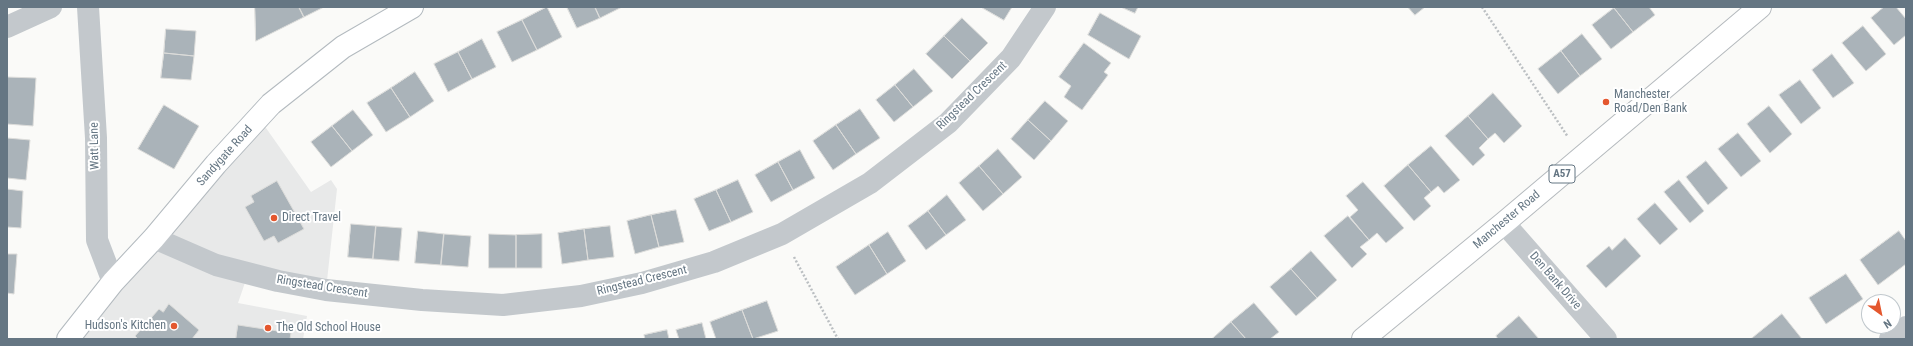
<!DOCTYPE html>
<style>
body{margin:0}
#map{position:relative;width:1913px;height:346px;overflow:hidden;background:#fafaf8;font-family:"Roboto Condensed",sans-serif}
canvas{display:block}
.frame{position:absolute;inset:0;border:8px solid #657683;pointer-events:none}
.north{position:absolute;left:1861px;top:294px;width:40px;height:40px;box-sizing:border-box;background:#fff;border:1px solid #c1c8cd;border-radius:50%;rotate:147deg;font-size:11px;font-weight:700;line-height:16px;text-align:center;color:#657683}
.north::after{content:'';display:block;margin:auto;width:14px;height:18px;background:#e4572e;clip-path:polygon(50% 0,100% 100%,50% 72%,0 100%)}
</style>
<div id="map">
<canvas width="1913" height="346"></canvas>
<div class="frame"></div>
<div class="north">N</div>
</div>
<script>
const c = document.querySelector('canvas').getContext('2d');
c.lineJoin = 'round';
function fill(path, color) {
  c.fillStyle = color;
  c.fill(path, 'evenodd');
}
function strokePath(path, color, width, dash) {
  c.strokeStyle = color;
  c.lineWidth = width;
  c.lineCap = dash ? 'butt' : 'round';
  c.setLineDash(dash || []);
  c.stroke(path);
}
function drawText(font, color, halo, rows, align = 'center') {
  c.font = font + ' "Roboto Condensed",sans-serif';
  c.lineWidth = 4;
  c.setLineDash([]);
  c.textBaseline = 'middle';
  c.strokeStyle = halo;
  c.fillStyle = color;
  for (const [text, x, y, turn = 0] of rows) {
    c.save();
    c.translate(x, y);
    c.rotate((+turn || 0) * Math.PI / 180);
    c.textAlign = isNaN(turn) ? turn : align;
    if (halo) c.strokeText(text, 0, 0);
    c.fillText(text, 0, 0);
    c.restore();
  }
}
const built = new Path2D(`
 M 259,118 L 311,192 L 331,180 L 337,189 L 326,290 L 248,274 L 238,303 L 307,316 L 303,339 L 68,339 Z`);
const building = new Path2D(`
 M 255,7 L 299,7 L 304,17 L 256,41 Z
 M 299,7 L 324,7 L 304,17 Z
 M 547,7 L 562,37 L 537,50 L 522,20 Z
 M 567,7 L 595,7 L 600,18 L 577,28 Z
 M 595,7 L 622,7 L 600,18 Z
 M 981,7 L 1012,7 L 1004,20 Z
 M 1121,7 L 1138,7 L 1135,13 Z
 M 1408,7 L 1425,7 L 1415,15 Z
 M 1649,7 L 1655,15 L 1633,32 L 1614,8 Z
 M 1884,7 L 1896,7 L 1906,19 L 1906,35 L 1894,45 L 1871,18 Z
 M 1614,8 L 1633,32 L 1611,49 L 1592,25 Z
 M 1100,13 L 1141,36 L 1129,59 L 1088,35 Z
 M 962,18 L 988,43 L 970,61 L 944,36 Z
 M 522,20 L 537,50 L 512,62 L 497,32 Z
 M 1863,26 L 1886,54 L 1866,71 L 1842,43 Z
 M 166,29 L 196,31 L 194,56 L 164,53 Z
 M 1582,34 L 1602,59 L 1580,76 L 1561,51 Z
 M 944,36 L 970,61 L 952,79 L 926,54 Z
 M 482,39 L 496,67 L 472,79 L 458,52 Z
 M 1084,43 L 1111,63 L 1104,72 L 1108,75 L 1082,110 L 1064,97 L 1071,86 L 1059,77 Z
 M 1561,51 L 1580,76 L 1558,94 L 1538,69 Z
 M 458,52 L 472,79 L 448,92 L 434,64 Z
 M 164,53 L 194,56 L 191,80 L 161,78 Z
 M 1832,54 L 1854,83 L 1833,98 L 1812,70 Z
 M 914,69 L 933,91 L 913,107 L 895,85 Z
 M 415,72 L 434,101 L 410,117 L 391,88 Z
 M 7,77 L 36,78 L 33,126 L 7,124 Z
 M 1800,80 L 1821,108 L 1801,124 L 1779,95 Z
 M 895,85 L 913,107 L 894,122 L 876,100 Z
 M 391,88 L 410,117 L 386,132 L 367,103 Z
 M 1493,93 L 1522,126 L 1504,143 L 1495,133 L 1488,139 L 1468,116 Z
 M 1045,101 L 1068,121 L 1051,141 L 1028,120 Z
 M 164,105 L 199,126 L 174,169 L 138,149 Z
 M 1769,106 L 1792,134 L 1770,153 L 1747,124 Z
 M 860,109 L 880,138 L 856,154 L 836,125 Z
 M 353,110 L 373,135 L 352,151 L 332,126 Z
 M 1468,116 L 1488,139 L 1479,148 L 1485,155 L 1473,166 L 1445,136 Z
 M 1028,120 L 1051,141 L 1034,160 L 1011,139 Z
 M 836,125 L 856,154 L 833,170 L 813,141 Z
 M 332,126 L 352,151 L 331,167 L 311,142 Z
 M 1738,133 L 1761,161 L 1741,177 L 1718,149 Z
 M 7,138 L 30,140 L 26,180 L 7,178 Z
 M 1431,146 L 1460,180 L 1444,193 L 1438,186 L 1431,192 L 1408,165 Z
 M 998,149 L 1022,177 L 1003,194 L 979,166 Z
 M 800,150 L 815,178 L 793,190 L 778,162 Z
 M 1706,161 L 1728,188 L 1708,205 L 1686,177 Z
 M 778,162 L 793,190 L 771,202 L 755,175 Z
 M 1408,165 L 1431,192 L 1424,198 L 1431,206 L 1414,221 L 1384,186 Z
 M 979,166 L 1003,194 L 983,211 L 959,183 Z
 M 738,180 L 753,212 L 731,222 L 716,190 Z
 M 1679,180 L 1704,211 L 1690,223 L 1664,192 Z
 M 277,181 L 304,229 L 278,243 L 274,236 L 264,241 L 245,207 L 254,202 L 251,196 Z
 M 1363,182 L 1404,228 L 1386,243 L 1377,233 L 1369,240 L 1350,217 L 1358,210 L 1346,196 Z
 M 7,189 L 23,191 L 21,228 L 7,227 Z
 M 716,190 L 731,222 L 709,231 L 694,199 Z
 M 947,195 L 966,220 L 946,235 L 928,211 Z
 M 1655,203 L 1678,229 L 1660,245 L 1637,219 Z
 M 676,210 L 684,242 L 659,247 L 651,215 Z
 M 928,211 L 946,235 L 926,250 L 908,226 Z
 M 651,215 L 659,247 L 635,254 L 627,221 Z
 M 1348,216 L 1369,240 L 1360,247 L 1367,254 L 1352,268 L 1324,236 Z
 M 351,224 L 376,226 L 373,259 L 348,257 Z
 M 376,226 L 402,228 L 399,261 L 373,259 Z
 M 610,226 L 614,257 L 588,260 L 584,229 Z
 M 584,229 L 588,260 L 562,264 L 558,233 Z
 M 418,231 L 444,234 L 441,265 L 415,263 Z
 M 1899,231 L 1906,241 L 1906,264 L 1878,285 L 1860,260 Z
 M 888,232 L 906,261 L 887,274 L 869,245 Z
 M 444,234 L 471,236 L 468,267 L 441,265 Z
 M 489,234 L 516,235 L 516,268 L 489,268 Z
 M 542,234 L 542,268 L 516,268 L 516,235 Z
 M 1625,238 L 1641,256 L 1606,288 L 1586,266 L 1609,246 L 1612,250 Z
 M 869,245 L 887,274 L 855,295 L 836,267 Z
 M 1311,251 L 1337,280 L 1317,298 L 1291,269 Z
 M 7,254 L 17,254 L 14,294 L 7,293 Z
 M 1291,269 L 1317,298 L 1296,316 L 1270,287 Z
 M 1846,274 L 1863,299 L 1826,324 L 1809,298 Z
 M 767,301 L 778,331 L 753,339 L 742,310 Z
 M 1254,303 L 1279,332 L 1270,339 L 1246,339 L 1231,322 Z
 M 169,304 L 199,330 L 192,339 L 138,339 L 135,336 L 159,309 L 163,312 Z
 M 742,310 L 753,339 L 716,339 L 710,322 Z
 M 1782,314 L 1802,339 L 1751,339 Z
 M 1519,316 L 1539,339 L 1498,339 L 1496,336 Z
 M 1231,322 L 1246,339 L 1212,339 Z
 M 702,323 L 706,339 L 679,339 L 676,330 Z
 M 238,325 L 291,333 L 290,339 L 236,339 Z
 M 667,330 L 669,339 L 645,339 L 644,335 Z`);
const path = new Path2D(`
 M 1482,7 L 1568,137
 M 794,257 L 838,339`);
const street = new Path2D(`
 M 88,7 L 96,138 L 97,240 L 113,282
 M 7,27 L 51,7
 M 1504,223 L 1606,339
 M 154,238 L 216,265 L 278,281 L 326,290 L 422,300 L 503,305 L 581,296 L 642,283 L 714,262 L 782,234 L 870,183 L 948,123 L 1011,58 L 1045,7
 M 1890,339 L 1906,327`);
const secondary = new Path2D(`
 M 68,339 L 113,282 L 154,238 L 216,164 L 271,104 L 343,47 L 412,7`);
const primary = new Path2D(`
 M 1363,339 L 1504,223 L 1760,7`);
const markers = [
 [1606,102,4,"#e4572e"],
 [274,218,4,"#e4572e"],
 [174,326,4,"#e4572e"],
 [268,328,4,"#e4572e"]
];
const shields = [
 [1562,174,26]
];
const shieldNames = [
 ["A57",1562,174]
];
const poiNames = [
 ["Manchester",1614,95],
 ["Road/Den Bank",1614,109],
 ["Direct Travel",282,218],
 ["Hudson's Kitchen",166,326,"right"],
 ["The Old School House",276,328]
];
const streetNames = [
 ["Ringstead Crescent",972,96,-44],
 ["Watt Lane",95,146,-91],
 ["Sandygate Road",225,156,-48],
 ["Manchester Road",1507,220,-40],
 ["Ringstead Crescent",642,281,-14],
 ["Den Bank Drive",1555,281,49],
 ["Ringstead Crescent",322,287,9]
];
fill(built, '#e8e9e9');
fill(building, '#aab3b9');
strokePath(building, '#dcdcda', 1);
strokePath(secondary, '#b3babf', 24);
strokePath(primary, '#b5babe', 24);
strokePath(path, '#bbbfc2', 2.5, [2, 2]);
strokePath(street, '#c3c8cc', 22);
strokePath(secondary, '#fff', 22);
strokePath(primary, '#fff', 22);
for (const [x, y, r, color] of markers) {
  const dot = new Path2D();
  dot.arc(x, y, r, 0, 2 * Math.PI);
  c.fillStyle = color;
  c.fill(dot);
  strokePath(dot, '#fff', 1.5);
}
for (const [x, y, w] of shields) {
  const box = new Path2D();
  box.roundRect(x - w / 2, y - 9, w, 18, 3);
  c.fillStyle = '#fff';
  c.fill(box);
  strokePath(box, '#657683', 1);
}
drawText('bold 11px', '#657683', null, shieldNames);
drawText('12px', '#657683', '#fff', poiNames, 'left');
drawText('12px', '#657683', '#fff', streetNames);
</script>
